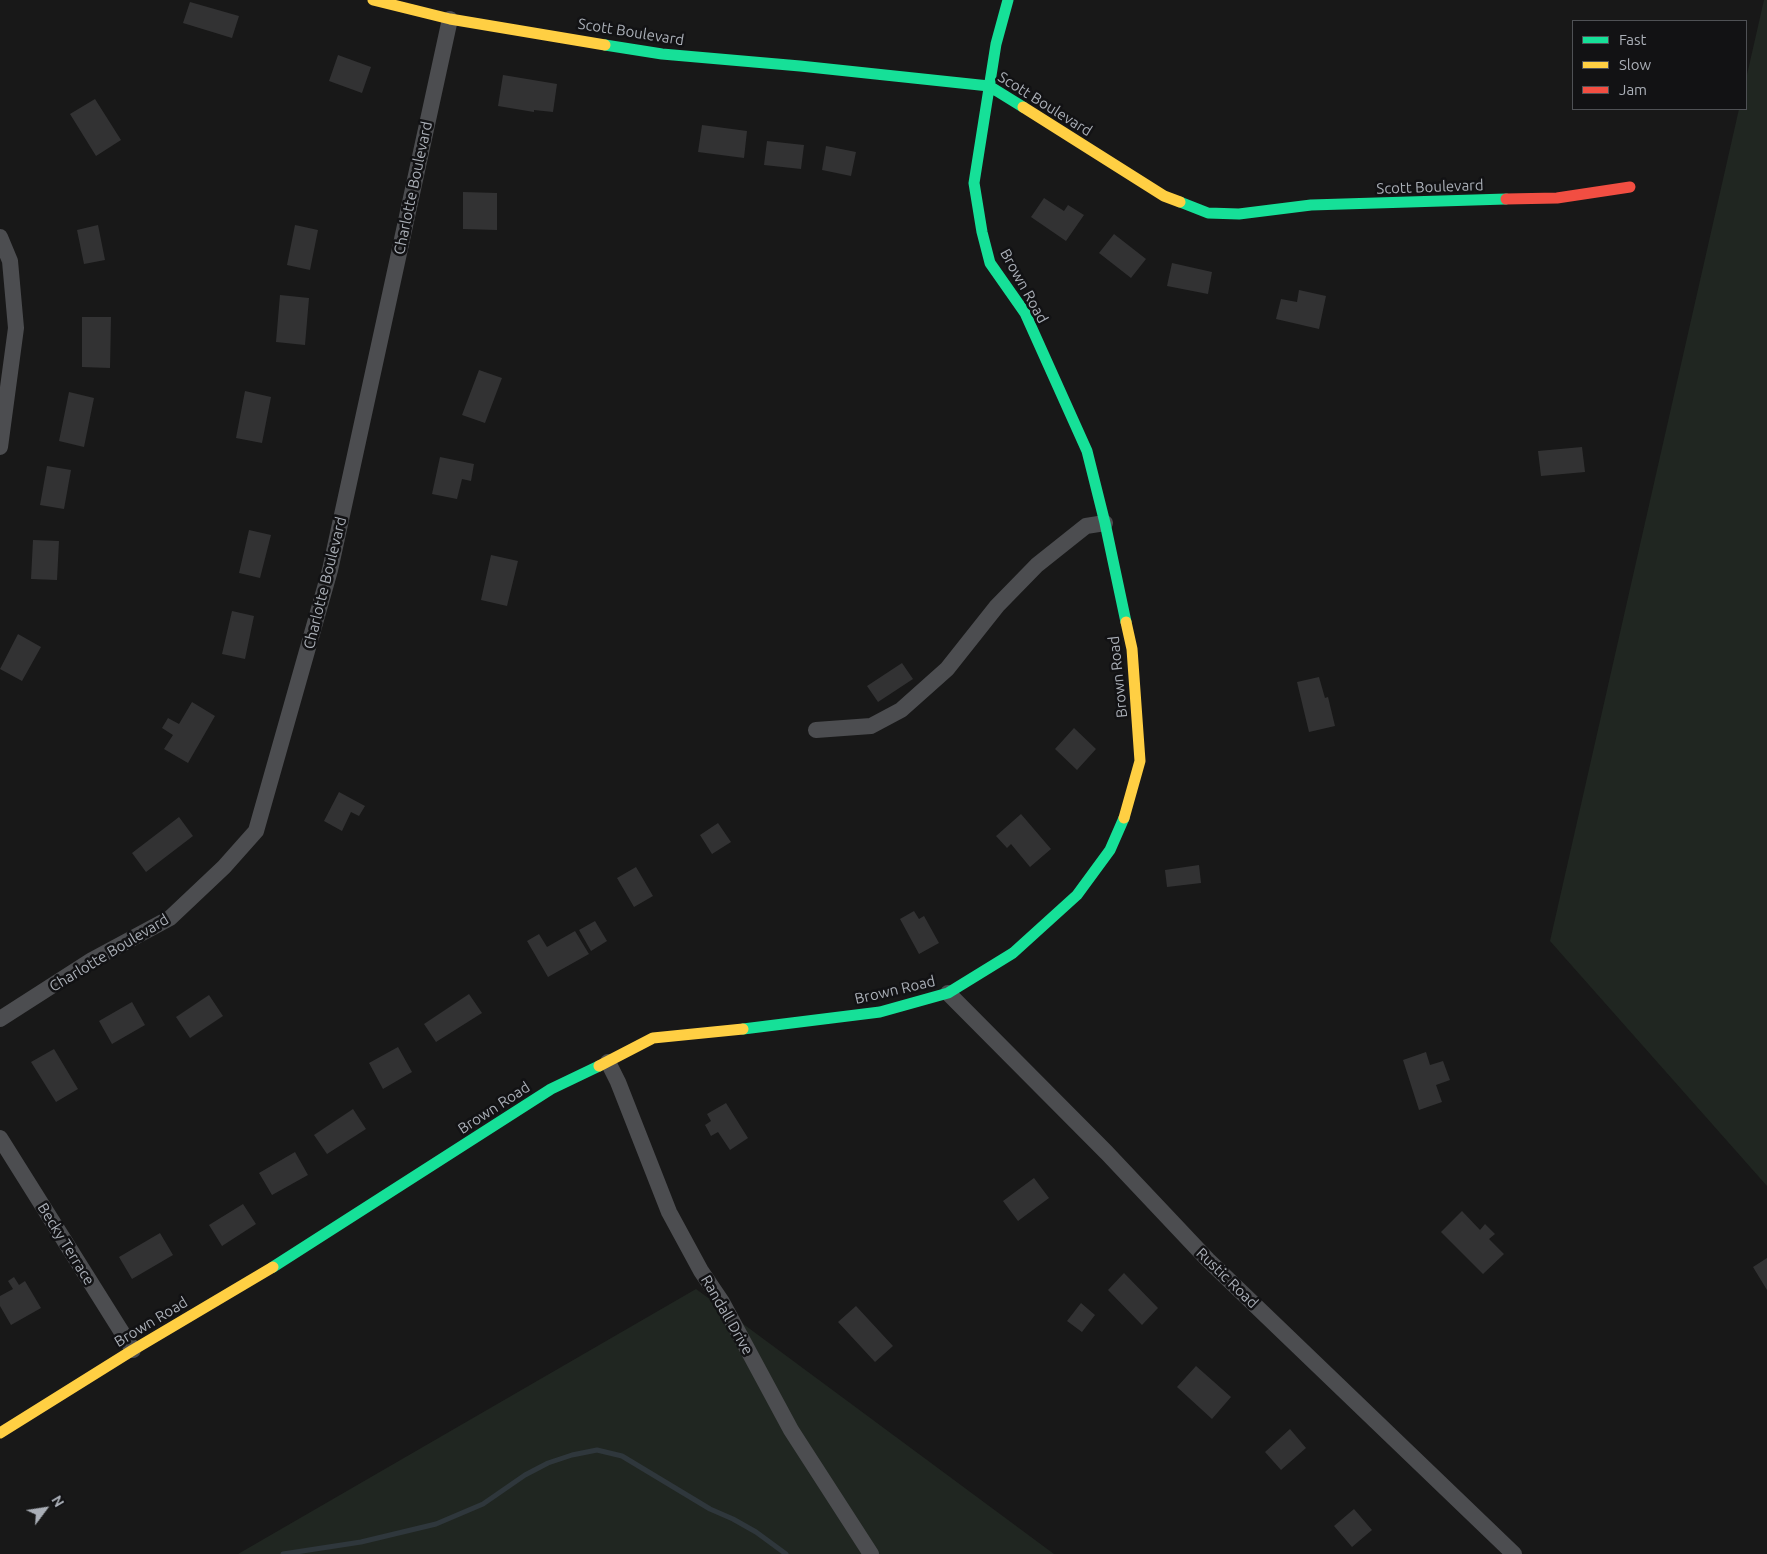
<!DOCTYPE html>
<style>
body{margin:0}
#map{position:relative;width:1767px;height:1554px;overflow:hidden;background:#181818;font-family:Ubuntu,sans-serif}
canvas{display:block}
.legend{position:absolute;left:1572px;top:20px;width:175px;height:90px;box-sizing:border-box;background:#121214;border:1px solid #4f5155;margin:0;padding:6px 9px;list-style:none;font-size:15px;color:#aaafb7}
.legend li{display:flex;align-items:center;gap:10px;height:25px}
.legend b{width:25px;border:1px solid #4f5155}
.north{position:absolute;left:20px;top:1484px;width:50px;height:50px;-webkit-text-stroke:4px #121214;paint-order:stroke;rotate:59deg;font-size:14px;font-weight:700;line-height:20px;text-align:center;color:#aaafb7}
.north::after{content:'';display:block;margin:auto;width:18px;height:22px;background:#aaafb7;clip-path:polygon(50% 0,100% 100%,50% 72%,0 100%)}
</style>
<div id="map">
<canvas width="1767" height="1554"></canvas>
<ul class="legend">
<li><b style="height:6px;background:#16e098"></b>Fast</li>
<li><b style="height:6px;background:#ffcf43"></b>Slow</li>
<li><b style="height:6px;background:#f24e42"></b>Jam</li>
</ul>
<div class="north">N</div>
</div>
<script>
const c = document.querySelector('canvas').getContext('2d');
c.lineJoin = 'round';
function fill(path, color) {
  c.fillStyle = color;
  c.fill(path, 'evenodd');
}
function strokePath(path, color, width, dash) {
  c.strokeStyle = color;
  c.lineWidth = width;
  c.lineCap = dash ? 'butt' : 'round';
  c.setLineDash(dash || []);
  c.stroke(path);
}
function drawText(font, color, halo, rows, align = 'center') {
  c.font = font + ' Ubuntu,sans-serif';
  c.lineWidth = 5;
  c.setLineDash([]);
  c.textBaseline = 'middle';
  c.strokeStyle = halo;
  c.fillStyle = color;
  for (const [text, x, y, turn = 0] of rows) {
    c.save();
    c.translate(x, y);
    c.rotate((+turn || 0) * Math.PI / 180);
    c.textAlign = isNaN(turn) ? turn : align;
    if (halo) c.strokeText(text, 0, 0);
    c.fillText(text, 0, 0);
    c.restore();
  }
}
const green = new Path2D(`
 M 1764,0 L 1767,0 L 1767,1186 L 1550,941 L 1739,109 L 1746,109 L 1746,79 Z
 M 696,1289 L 1054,1554 L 238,1554 Z`);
const stream = new Path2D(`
 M 283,1554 L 361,1542 L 436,1524 L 483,1504 L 525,1475 L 548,1463 L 572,1455 L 597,1450 L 622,1456 L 710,1509 L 733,1519 L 756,1532 L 786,1554`);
const building = new Path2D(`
 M 190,2 L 239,16 L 232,38 L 183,23 Z
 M 338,55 L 371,67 L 362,93 L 329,81 Z
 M 503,75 L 557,84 L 553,112 L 534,110 L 534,112 L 498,106 Z
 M 95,99 L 121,140 L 96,156 L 70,114 Z
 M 702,125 L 747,131 L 744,158 L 698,152 Z
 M 767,141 L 804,145 L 801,169 L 764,165 Z
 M 826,146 L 856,152 L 851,176 L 822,170 Z
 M 463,192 L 497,193 L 497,230 L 463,229 Z
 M 1044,198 L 1064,211 L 1068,205 L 1084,215 L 1066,241 L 1031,217 Z
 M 98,225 L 105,260 L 84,264 L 77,230 Z
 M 295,225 L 318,230 L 310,270 L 287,265 Z
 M 1114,234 L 1146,259 L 1131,278 L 1099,253 Z
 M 1172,263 L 1212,272 L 1208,294 L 1167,286 Z
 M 1299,290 L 1326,296 L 1319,329 L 1276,319 L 1281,299 L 1297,302 Z
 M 280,295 L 309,298 L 305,345 L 276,342 Z
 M 82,317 L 111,317 L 110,368 L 82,367 Z
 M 479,370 L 502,378 L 485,423 L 462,415 Z
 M 245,391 L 271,397 L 262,443 L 236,438 Z
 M 69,392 L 94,398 L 84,447 L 59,441 Z
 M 1582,447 L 1585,472 L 1541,476 L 1538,451 Z
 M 440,457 L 474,464 L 471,481 L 462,479 L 457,499 L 432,494 Z
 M 47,466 L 71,470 L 64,509 L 40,505 Z
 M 249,530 L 271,535 L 260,578 L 239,573 Z
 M 33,540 L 59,541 L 57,580 L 31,579 Z
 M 491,555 L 518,561 L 507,606 L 481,600 Z
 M 232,611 L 254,616 L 245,659 L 222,654 Z
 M 18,634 L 41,647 L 22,681 L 0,669 Z
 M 902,663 L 913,679 L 878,702 L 867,686 Z
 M 1319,677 L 1325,698 L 1328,697 L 1335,726 L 1309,732 L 1297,682 Z
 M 192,702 L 215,716 L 188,763 L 164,749 L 173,735 L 162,728 L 168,718 L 179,724 Z
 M 1074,728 L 1096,749 L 1077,770 L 1055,749 Z
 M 339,792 L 365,806 L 359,816 L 351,812 L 342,831 L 324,821 Z
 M 1021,814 L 1051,849 L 1030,867 L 1011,844 L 1007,848 L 996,836 Z
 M 179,817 L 193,836 L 146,872 L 132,853 Z
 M 718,823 L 731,842 L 712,854 L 700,835 Z
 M 1199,865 L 1201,883 L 1167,887 L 1165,870 Z
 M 636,867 L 653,896 L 634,907 L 617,878 Z
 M 914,911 L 919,919 L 924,916 L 939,943 L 919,954 L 900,919 Z
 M 595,921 L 607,941 L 591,951 L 579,930 Z
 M 575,931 L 589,954 L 548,977 L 527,941 L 539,934 L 547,947 Z
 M 469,994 L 482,1013 L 436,1042 L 424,1024 Z
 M 209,995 L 223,1016 L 190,1038 L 176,1017 Z
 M 132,1002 L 145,1025 L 112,1044 L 99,1021 Z
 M 398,1047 L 412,1072 L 383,1089 L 369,1063 Z
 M 54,1049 L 78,1089 L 56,1102 L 31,1062 Z
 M 1426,1052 L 1430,1065 L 1443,1061 L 1450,1080 L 1436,1085 L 1442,1102 L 1419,1110 L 1403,1060 Z
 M 726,1103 L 748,1138 L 730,1150 L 718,1132 L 711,1136 L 705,1125 L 711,1121 L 707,1114 Z
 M 353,1109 L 366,1129 L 327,1154 L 314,1135 Z
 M 295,1152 L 308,1175 L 272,1195 L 259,1173 Z
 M 1034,1178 L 1049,1198 L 1018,1221 L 1003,1201 Z
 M 243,1204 L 256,1224 L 222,1246 L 209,1225 Z
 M 1462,1211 L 1480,1230 L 1485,1224 L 1495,1234 L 1489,1239 L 1504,1254 L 1483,1274 L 1441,1232 Z
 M 160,1233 L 173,1255 L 132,1279 L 119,1257 Z
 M 1767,1258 L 1767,1290 L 1753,1267 Z
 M 1124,1273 L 1158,1308 L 1142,1325 L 1108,1290 Z
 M 14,1277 L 19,1285 L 25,1281 L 41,1308 L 11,1325 L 0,1306 L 0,1296 L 13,1289 L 8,1281 Z
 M 1081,1303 L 1095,1315 L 1082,1332 L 1067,1321 Z
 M 856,1306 L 893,1346 L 875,1362 L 838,1322 Z
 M 1196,1366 L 1231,1397 L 1212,1419 L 1177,1387 Z
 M 1290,1429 L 1306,1448 L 1281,1470 L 1265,1452 Z
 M 1354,1509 L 1372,1530 L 1352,1547 L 1334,1526 Z`);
const street = new Path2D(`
 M 0,237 L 10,261 L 16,328 L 0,447
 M 816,730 L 871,726 L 901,710 L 947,669 L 997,606 L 1037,565 L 1086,526 L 1105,523
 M 948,993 L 1107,1153 L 1208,1260 L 1514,1554
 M 0,1019 L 92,960 L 170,918 L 224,867 L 256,831 L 330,570 L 450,19
 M 608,1062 L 618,1082 L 669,1212 L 701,1271 L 722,1302 L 791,1430 L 871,1554
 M 0,1138 L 133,1350`);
const fast = new Path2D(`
 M 1008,0 L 996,44 L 974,183 L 982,232 L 990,263 L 1025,313 L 1087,451 L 1105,523 L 1126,622
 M 605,45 L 662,54 L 800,66 L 989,86 L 1023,107
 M 1180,202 L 1208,213 L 1239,214 L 1311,205 L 1506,199
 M 743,1029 L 880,1012 L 948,993 L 1013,953 L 1077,895 L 1110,850 L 1124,818
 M 273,1267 L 551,1089 L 599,1066`);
const slow = new Path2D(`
 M 373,0 L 450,19 L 605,45
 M 1023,107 L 1164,196 L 1180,202
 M 1124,818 L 1140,761 L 1132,649 L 1126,622
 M 599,1066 L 653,1038 L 743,1029
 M 0,1433 L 133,1350 L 273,1267`);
const jam = new Path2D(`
 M 1506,199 L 1557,198 L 1630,187`);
const streetNames = [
 ["Scott Boulevard",631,32,9],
 ["Scott Boulevard",1045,104,32],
 ["Scott Boulevard",1430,187,-2],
 ["Charlotte Boulevard",413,188,-78],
 ["Brown Road",1024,286,61],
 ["Charlotte Boulevard",325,583,-76],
 ["Brown Road",1118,677,-96],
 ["Charlotte Boulevard",109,953,-31],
 ["Brown Road",895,990,-13],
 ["Brown Road",494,1108,-33],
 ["Becky Terrace",66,1244,58],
 ["Rustic Road",1227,1278,44],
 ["Randall Drive",727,1315,60],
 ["Brown Road",151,1322,-31]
];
fill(green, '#202621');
strokePath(stream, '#2f373c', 5);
fill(building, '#323233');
strokePath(street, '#4c4d50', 16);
strokePath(fast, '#16e098', 11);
strokePath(slow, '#ffcf43', 11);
strokePath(jam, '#f24e42', 11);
drawText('15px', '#aaafb7', '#121214', streetNames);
</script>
